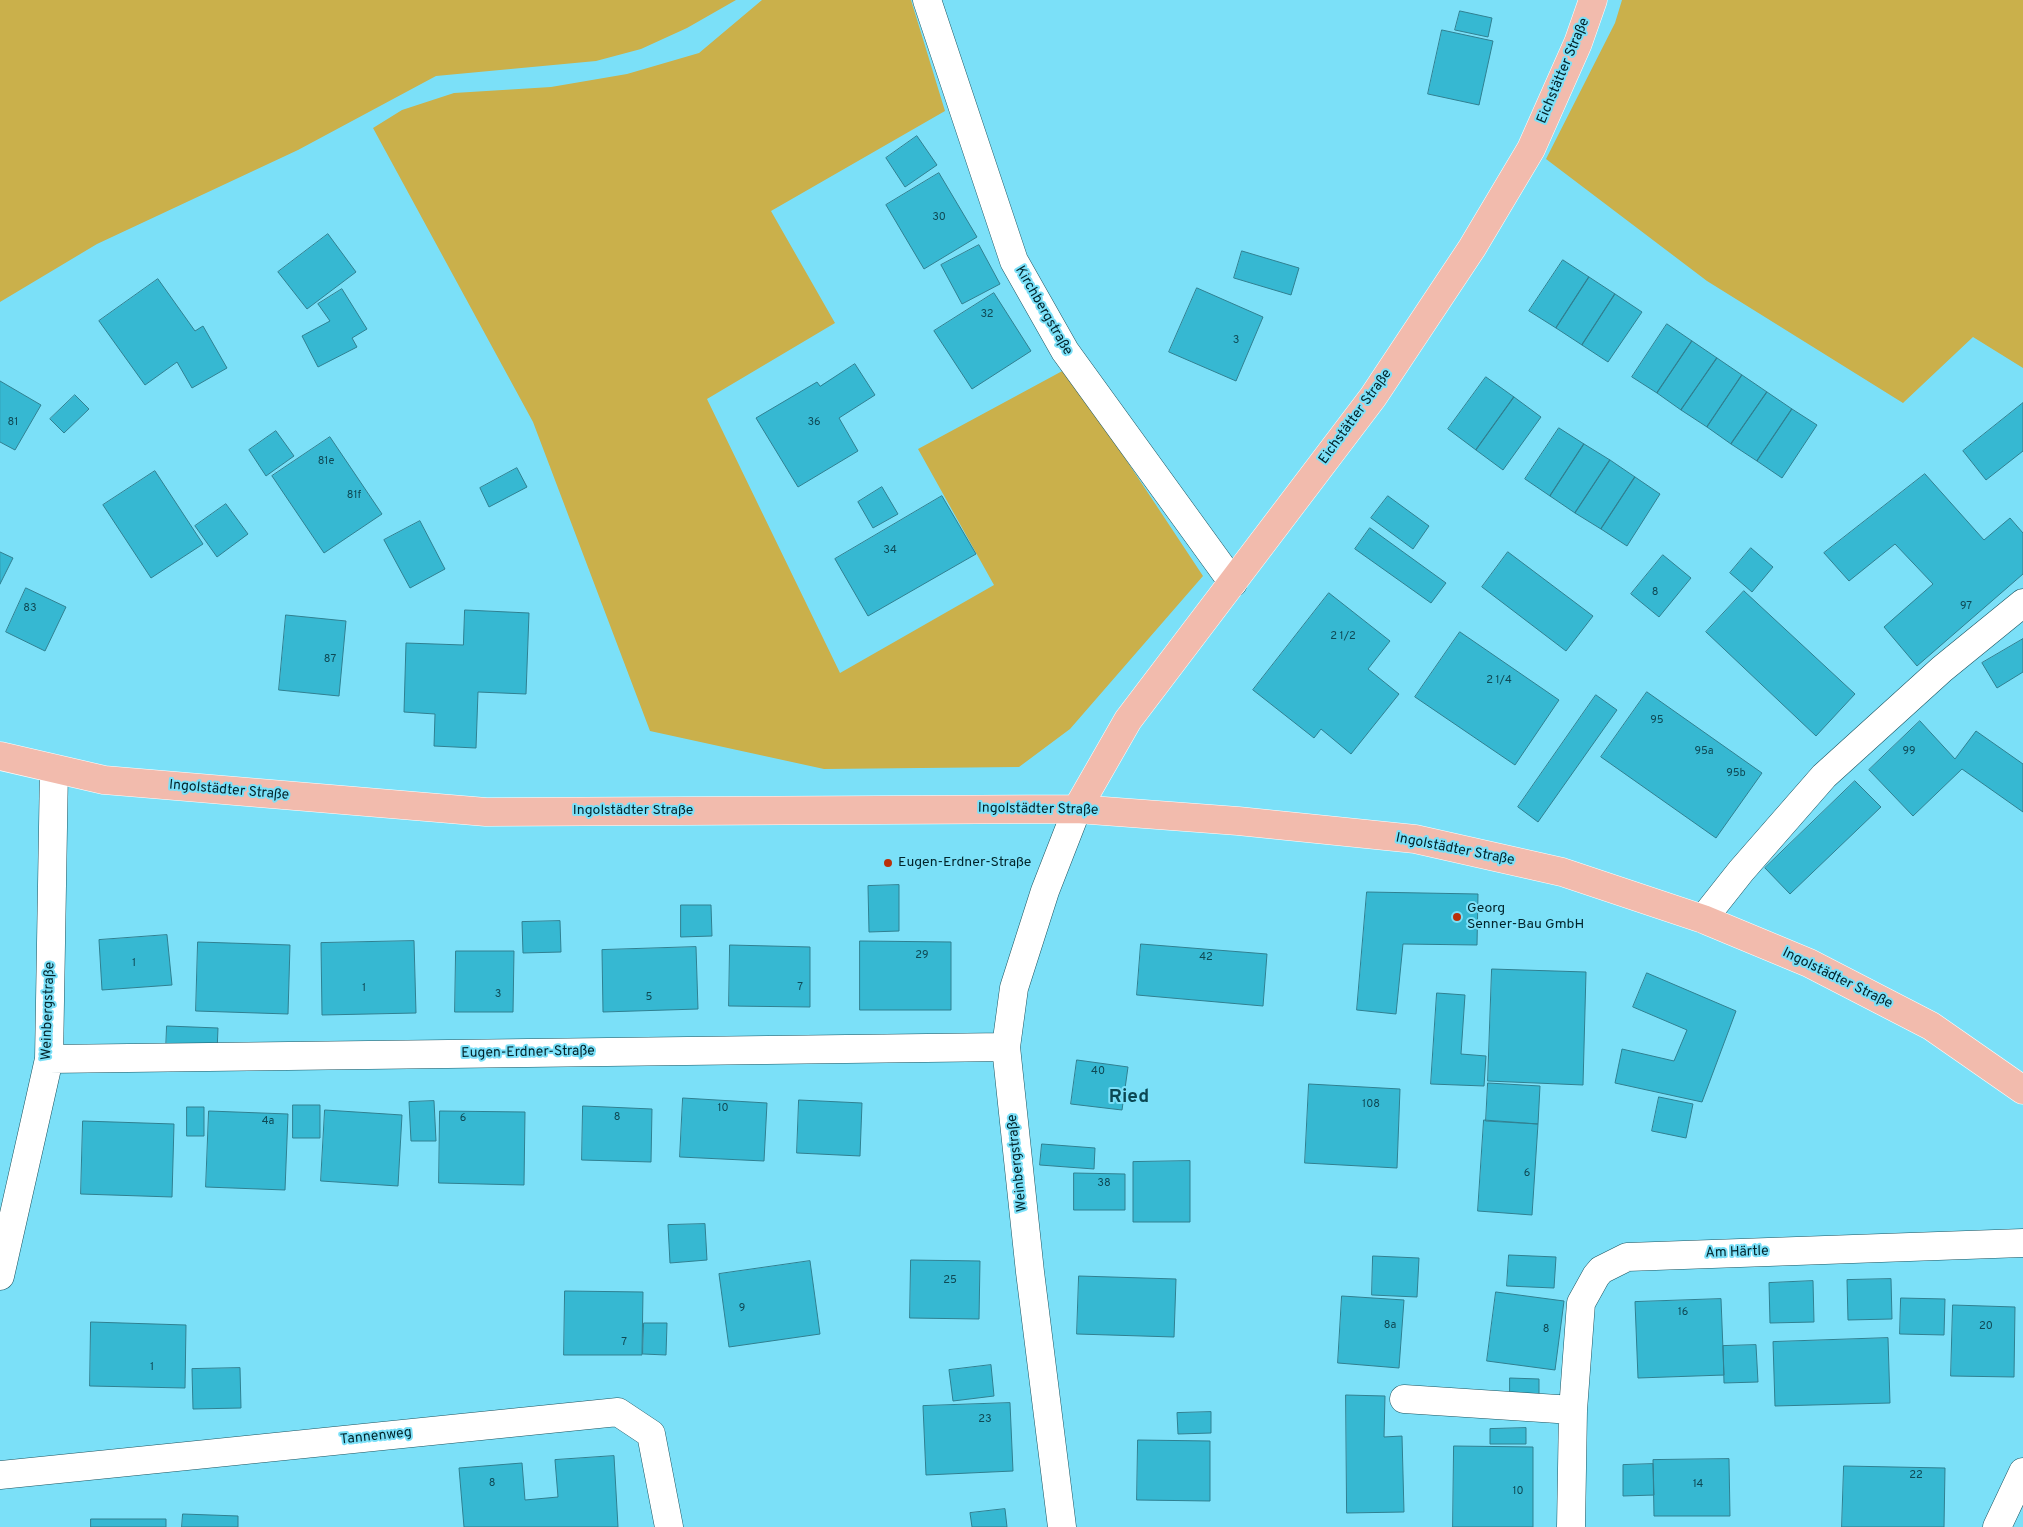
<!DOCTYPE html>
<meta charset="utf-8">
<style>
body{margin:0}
canvas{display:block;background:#7be0f8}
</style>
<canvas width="2023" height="1527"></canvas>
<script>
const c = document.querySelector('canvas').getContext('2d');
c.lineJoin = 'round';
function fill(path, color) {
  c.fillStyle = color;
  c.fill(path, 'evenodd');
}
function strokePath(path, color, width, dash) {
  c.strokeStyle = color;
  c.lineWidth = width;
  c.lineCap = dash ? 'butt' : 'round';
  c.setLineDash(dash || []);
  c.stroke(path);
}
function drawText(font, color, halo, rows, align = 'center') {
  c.font = font + ' Overpass,sans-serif';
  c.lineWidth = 4;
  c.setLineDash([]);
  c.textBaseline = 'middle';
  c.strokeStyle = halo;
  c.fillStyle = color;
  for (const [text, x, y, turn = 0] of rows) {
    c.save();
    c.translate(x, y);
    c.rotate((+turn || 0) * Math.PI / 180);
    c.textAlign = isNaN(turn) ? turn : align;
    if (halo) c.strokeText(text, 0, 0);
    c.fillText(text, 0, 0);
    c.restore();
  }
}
const green = new Path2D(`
 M 0,0 L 736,0 L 687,28 L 641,49 L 596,61 L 436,76 L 298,150 L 97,244 L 0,302 Z
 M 762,0 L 911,0 L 945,111 L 771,211 L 835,323 L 707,399 L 840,673 L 994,585 L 918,449 L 1066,369 L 1203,576 L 1070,729 L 1019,767 L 824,769 L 650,731 L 533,422 L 373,128 L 402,110 L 454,93 L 551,87 L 627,74 L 699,53 Z
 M 1622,0 L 2023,0 L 2023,368 L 1973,337 L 1903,403 L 1707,281 L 1546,159 L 1615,23 Z`);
const building = new Path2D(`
 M 1460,11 L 1492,18 L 1488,37 L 1455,30 Z
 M 1442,30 L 1493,41 L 1479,105 L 1428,94 Z
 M 917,136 L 937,165 L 905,187 L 886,158 Z
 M 939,173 L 977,237 L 924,269 L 886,205 Z
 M 328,234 L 356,272 L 307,309 L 278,272 Z
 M 979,245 L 1000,284 L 962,304 L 941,265 Z
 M 1242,251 L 1299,268 L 1291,295 L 1234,278 Z
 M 1563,260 L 1589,277 L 1556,328 L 1529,311 Z
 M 1589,277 L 1615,294 L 1582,345 L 1556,328 Z
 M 158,279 L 195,331 L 203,326 L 227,368 L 192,388 L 177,362 L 145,385 L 99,321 Z
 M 1197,288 L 1263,317 L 1236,381 L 1169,352 Z
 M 342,289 L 367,329 L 352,338 L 357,347 L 318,367 L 302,336 L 330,321 L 318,304 Z
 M 994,293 L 1031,351 L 972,389 L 934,331 Z
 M 1615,294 L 1642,312 L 1608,362 L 1582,345 Z
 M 1667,324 L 1692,341 L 1657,393 L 1632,377 Z
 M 1692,341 L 1717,358 L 1681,410 L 1657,393 Z
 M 1717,358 L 1742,375 L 1707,427 L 1681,410 Z
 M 855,364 L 875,395 L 839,418 L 858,451 L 798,487 L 756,418 L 817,382 L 820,386 Z
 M 1742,375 L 1767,392 L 1731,444 L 1707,427 Z
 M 1486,377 L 1514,397 L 1476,450 L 1448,429 Z
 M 0,381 L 41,405 L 15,450 L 0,442 Z
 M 1767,392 L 1792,409 L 1757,461 L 1731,444 Z
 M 75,395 L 89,409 L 64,433 L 50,419 Z
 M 1514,397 L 1541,417 L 1503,470 L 1476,450 Z
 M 2023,403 L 2023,451 L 1986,480 L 1963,451 Z
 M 1792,409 L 1817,425 L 1782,478 L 1757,461 Z
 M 1559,428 L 1584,444 L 1550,496 L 1525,479 Z
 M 276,431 L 294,456 L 266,476 L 249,450 Z
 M 330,437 L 382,514 L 324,553 L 272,476 Z
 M 1584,444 L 1610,460 L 1575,513 L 1550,496 Z
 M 1610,460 L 1635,477 L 1601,529 L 1575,513 Z
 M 517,468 L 527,487 L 489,507 L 480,488 Z
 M 155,471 L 203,544 L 151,578 L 103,505 Z
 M 1925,474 L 1984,540 L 2010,518 L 2023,533 L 2023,574 L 1917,666 L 1884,627 L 1933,584 L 1895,544 L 1849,581 L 1824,553 Z
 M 1635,477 L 1660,494 L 1627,546 L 1601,529 Z
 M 882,487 L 898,514 L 873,528 L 858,502 Z
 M 942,496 L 976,554 L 868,616 L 835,559 Z
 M 1388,496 L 1429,526 L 1413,549 L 1371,518 Z
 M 226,504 L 248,534 L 217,557 L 195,526 Z
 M 420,521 L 445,569 L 410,588 L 384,540 Z
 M 1370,528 L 1446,583 L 1431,603 L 1355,549 Z
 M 1751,548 L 1773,567 L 1752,592 L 1730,573 Z
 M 0,552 L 13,558 L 0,584 Z
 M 1508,552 L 1593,616 L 1566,651 L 1482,587 Z
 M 1663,555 L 1691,578 L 1659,617 L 1631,594 Z
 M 26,588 L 66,607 L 45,651 L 6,632 Z
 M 1744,591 L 1855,694 L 1816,736 L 1706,632 Z
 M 1329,593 L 1390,641 L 1368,669 L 1399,694 L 1351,754 L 1321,729 L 1314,738 L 1253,690 Z
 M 465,610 L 529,613 L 526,694 L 478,692 L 476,748 L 434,746 L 435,714 L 404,712 L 406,643 L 463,645 Z
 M 286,615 L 346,621 L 339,696 L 279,690 Z
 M 1460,632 L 1559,700 L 1515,765 L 1415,697 Z
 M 2023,639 L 2023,672 L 1997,688 L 1982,663 Z
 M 1647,692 L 1762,773 L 1716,838 L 1601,757 Z
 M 1596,695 L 1617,710 L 1538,822 L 1518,807 Z
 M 1920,721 L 1955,759 L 1976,731 L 2023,764 L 2023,812 L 1962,769 L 1913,816 L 1869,770 Z
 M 1855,781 L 1881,807 L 1790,894 L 1765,868 Z
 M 899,885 L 899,931 L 869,932 L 868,886 Z
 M 1367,892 L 1478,894 L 1477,945 L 1403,944 L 1396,1014 L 1357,1010 Z
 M 681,905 L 711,905 L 712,936 L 681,937 Z
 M 560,921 L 561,952 L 523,953 L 522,922 Z
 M 167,935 L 172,985 L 102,990 L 99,940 Z
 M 414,941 L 416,1013 L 322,1015 L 321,943 Z
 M 860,941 L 951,942 L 951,1010 L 860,1010 Z
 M 198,942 L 290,945 L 288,1014 L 196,1011 Z
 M 1141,944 L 1267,954 L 1263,1006 L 1137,995 Z
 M 730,945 L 810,947 L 810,1007 L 729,1006 Z
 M 696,947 L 698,1009 L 603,1012 L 602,950 Z
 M 456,951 L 514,951 L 513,1012 L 455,1012 Z
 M 1492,969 L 1586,972 L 1583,1085 L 1488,1081 Z
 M 1647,973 L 1736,1011 L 1702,1102 L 1615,1083 L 1622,1049 L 1674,1061 L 1687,1030 L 1633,1007 Z
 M 1437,993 L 1465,995 L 1461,1054 L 1486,1056 L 1484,1086 L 1431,1084 Z
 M 167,1026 L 218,1028 L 217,1052 L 166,1050 Z
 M 1077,1060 L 1128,1067 L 1122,1110 L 1071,1104 Z
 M 1488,1083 L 1540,1086 L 1538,1124 L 1486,1121 Z
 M 1309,1084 L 1400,1089 L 1397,1168 L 1305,1163 Z
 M 1659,1097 L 1693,1104 L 1686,1138 L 1652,1131 Z
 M 683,1098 L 767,1103 L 764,1161 L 680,1157 Z
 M 799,1100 L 862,1103 L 860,1156 L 797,1153 Z
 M 434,1101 L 436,1141 L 411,1141 L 409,1102 Z
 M 293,1105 L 320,1105 L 320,1138 L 293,1138 Z
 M 583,1106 L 652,1109 L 651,1162 L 582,1160 Z
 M 187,1107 L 204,1107 L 204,1136 L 187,1136 Z
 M 325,1110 L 402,1115 L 398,1186 L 321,1181 Z
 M 209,1111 L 288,1114 L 285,1190 L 206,1187 Z
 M 440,1111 L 525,1112 L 524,1185 L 439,1183 Z
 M 1484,1120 L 1538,1124 L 1532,1215 L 1478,1211 Z
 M 83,1121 L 174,1124 L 172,1197 L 81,1194 Z
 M 1042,1144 L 1095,1148 L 1094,1169 L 1040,1165 Z
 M 1190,1161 L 1190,1222 L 1133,1222 L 1133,1162 Z
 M 1074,1173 L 1125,1174 L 1125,1210 L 1074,1210 Z
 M 705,1224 L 707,1260 L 670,1263 L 668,1225 Z
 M 1509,1255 L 1556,1257 L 1554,1288 L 1507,1286 Z
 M 1373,1256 L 1419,1258 L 1417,1297 L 1372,1295 Z
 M 911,1260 L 980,1261 L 979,1319 L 910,1318 Z
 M 810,1261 L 820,1334 L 729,1347 L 719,1274 Z
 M 1079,1276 L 1176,1279 L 1174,1337 L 1077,1334 Z
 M 1891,1279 L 1892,1319 L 1848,1320 L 1847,1280 Z
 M 1813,1281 L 1814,1322 L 1770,1323 L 1769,1283 Z
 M 565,1291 L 643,1292 L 642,1355 L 564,1355 Z
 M 1496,1292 L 1564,1301 L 1555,1370 L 1487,1361 Z
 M 1342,1296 L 1404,1300 L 1399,1368 L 1338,1363 Z
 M 1901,1298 L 1945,1299 L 1944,1335 L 1900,1334 Z
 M 1721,1299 L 1724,1375 L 1638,1378 L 1635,1302 Z
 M 1953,1305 L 2015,1307 L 2014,1377 L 1951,1376 Z
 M 91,1322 L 186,1325 L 185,1388 L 90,1386 Z
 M 644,1323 L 667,1323 L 666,1355 L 643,1354 Z
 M 1888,1338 L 1890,1403 L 1775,1406 L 1773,1342 Z
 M 1756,1345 L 1758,1382 L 1724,1383 L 1723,1346 Z
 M 991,1365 L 994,1396 L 953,1401 L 949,1370 Z
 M 240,1368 L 241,1408 L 193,1409 L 192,1369 Z
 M 1510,1378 L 1539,1379 L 1539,1396 L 1510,1396 Z
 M 1346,1395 L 1385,1396 L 1384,1437 L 1402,1436 L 1404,1512 L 1347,1513 Z
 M 1010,1403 L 1013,1471 L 926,1475 L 923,1406 Z
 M 1211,1412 L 1211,1433 L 1178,1434 L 1177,1413 Z
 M 1526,1428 L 1526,1444 L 1490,1444 L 1490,1429 Z
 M 1138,1440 L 1210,1441 L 1210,1501 L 1137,1500 Z
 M 1454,1446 L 1533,1447 L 1533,1527 L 1453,1527 Z
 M 614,1456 L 618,1527 L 464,1527 L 459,1468 L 522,1463 L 525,1500 L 558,1497 L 555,1460 Z
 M 1729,1459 L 1730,1516 L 1654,1516 L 1653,1460 Z
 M 1653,1464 L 1654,1495 L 1623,1496 L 1623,1465 Z
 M 1844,1466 L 1945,1468 L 1944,1527 L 1842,1527 Z
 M 1005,1509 L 1007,1527 L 972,1527 L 970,1513 Z
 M 183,1514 L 238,1516 L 238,1527 L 182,1527 Z
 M 91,1519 L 166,1519 L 166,1527 L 91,1527 Z`);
const minor = new Path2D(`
 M 927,0 L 1014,261 L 1065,351 L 1233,583
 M 1703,919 L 1741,871 L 1824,776 L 1942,669 L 2023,603
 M 49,1059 L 1006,1047
 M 0,1276 L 49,1059 L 54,769
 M 1404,1399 L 1573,1410
 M 0,1475 L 618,1412 L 651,1434 L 669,1527
 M 1062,1527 L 1030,1272 L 1006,1047 L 1014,988 L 1045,891 L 1077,809
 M 1571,1527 L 1573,1410 L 1581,1303 L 1596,1276 L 1601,1270 L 1627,1257 L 2023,1243
 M 1997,1527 L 2023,1472`);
const major = new Path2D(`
 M 0,756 L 104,780 L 486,812 L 1077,809 L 1238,821 L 1415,839 L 1562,872 L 1703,919 L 1809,963 L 1931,1026 L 2023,1090
 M 1077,809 L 1128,720 L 1373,397 L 1472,248 L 1531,149 L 1578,43 L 1593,0`);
const markers = [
 [888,863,5,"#ba3009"],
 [1457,917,5,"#ba3009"]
];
const numberNames = [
 ["30",939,218],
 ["32",987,315],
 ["3",1236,341],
 ["81",13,423],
 ["36",814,423],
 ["81e",326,462],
 ["81f",354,496],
 ["34",890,551],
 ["8",1655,593],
 ["97",1966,607],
 ["83",30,609],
 ["2 1/2",1343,637],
 ["87",330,660],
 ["2 1/4",1499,681],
 ["95",1657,721],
 ["95a",1704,752],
 ["99",1909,752],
 ["95b",1736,774],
 ["29",922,956],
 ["42",1206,958],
 ["1",134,964],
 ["7",800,988],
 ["1",364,989],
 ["3",498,995],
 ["5",649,998],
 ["40",1098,1072],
 ["108",1371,1105],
 ["10",723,1109],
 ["8",617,1118],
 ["6",463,1119],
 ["4a",268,1122],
 ["6",1527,1174],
 ["38",1104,1184],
 ["25",950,1281],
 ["9",742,1309],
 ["16",1683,1313],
 ["8a",1390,1326],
 ["20",1986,1327],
 ["8",1546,1330],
 ["7",624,1343],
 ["1",152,1368],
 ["23",985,1420],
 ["22",1916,1476],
 ["8",492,1484],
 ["14",1698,1485],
 ["10",1518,1492]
];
const streetNames = [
 ["Eichstätter Straße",1564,71,-67],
 ["Kirchbergstraße",1043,311,60],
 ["Eichstätter Straße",1356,417,-54],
 ["Ingolstädter Straße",229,791,5],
 ["Ingolstädter Straße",1038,810,1],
 ["Ingolstädter Straße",633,811],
 ["Ingolstädter Straße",1455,850,11],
 ["Ingolstädter Straße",1837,979,26],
 ["Weinbergstraße",49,1011,-88],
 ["Eugen-Erdner-Straße",528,1053,-1],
 ["Weinbergstraße",1018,1163,-96],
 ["Am Härtle",1737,1253,-2],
 ["Tannenweg",376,1437,-6]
];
const poiNames = [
 ["Eugen-Erdner-Straße",898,863],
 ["Georg",1467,909],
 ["Senner-Bau GmbH",1467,925]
];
const districtNames = [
 ["Ried",1129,1098]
];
fill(green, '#cab04b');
fill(building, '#36b8d2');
strokePath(building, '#308091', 1);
strokePath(minor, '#1c5460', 29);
strokePath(major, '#fff', 29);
strokePath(minor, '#fff', 28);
strokePath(major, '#f2bbad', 28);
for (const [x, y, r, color] of markers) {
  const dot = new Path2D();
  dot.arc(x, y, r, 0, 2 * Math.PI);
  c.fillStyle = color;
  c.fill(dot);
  strokePath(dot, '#7be0f8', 2);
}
drawText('11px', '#0f4955', null, numberNames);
drawText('14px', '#02242b', '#7be0f8', streetNames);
drawText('14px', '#02242b', '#7be0f8', poiNames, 'left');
drawText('bold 19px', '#0b4753', '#7be0f8', districtNames);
</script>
